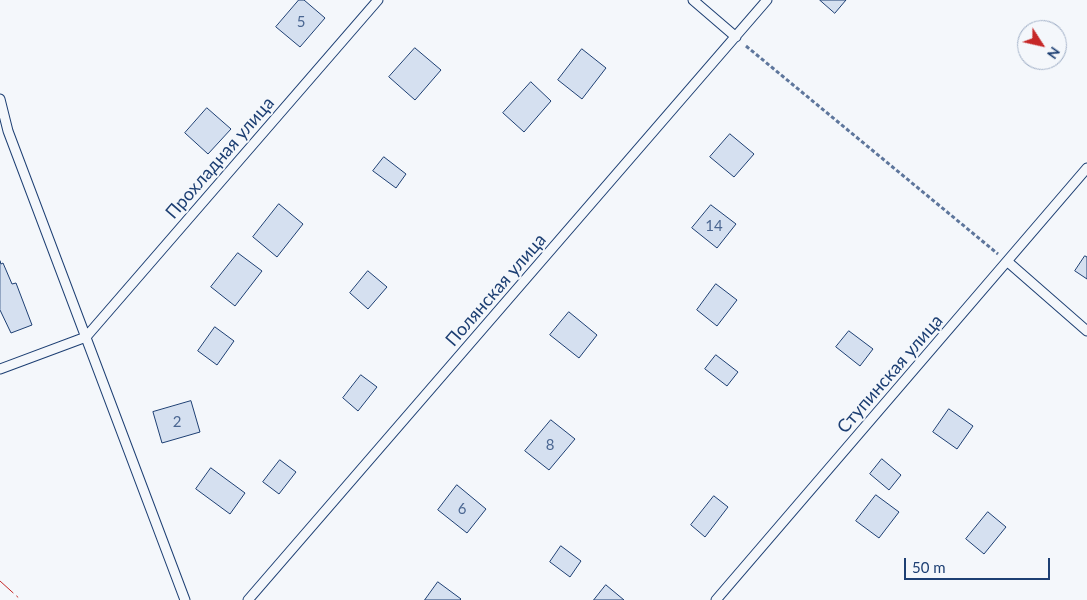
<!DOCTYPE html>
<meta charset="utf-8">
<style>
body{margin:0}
#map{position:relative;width:1087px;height:600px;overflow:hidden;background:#f4f7fb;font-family:Lato,sans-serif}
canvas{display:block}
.north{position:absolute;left:1017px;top:20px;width:50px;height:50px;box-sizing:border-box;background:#f4f7fb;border:1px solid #9eadc5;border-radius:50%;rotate:125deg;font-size:14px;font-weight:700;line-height:20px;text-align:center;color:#1d3f73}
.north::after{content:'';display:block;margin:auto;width:18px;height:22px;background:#c62828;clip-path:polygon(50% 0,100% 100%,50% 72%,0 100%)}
.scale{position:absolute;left:904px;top:558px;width:146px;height:22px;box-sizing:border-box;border:2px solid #1d3f73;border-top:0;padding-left:6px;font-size:15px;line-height:18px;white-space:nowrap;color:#1d3f73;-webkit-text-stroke:4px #f4f7fb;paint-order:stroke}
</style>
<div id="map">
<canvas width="1087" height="600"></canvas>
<div class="north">N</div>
<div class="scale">50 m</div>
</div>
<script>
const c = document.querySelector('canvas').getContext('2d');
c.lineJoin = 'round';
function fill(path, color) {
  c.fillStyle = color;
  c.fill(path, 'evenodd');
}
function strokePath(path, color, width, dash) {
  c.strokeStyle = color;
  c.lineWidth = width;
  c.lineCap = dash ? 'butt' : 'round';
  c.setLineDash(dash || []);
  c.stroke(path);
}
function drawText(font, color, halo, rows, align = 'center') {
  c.font = font + ' Lato,sans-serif';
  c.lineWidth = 4;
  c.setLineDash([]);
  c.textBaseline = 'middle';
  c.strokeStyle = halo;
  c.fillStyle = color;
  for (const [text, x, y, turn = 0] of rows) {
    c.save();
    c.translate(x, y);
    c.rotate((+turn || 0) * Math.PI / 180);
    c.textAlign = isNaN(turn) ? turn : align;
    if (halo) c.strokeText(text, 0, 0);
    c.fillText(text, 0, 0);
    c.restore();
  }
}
const building = new Path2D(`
 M 299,0 L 304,0 L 325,18 L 300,47 L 276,27 Z
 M 820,0 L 846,0 L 835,13 Z
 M 415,48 L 441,70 L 415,100 L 389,77 Z
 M 582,49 L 606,68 L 582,99 L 558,80 Z
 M 531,82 L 551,101 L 524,132 L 503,113 Z
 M 207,108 L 231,129 L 208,154 L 185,133 Z
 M 730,134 L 754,154 L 734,177 L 710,157 Z
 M 384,157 L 406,174 L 396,188 L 373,171 Z
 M 279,204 L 303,224 L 277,257 L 253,237 Z
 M 711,205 L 736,224 L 717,248 L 692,228 Z
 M 238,253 L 262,271 L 235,306 L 211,287 Z
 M 1085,256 L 1087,257 L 1087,279 L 1075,271 Z
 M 0,261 L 1,264 L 3,263 L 12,284 L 16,283 L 32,325 L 11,333 L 0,310 Z
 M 368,271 L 387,287 L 368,309 L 350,293 Z
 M 716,284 L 737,300 L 717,326 L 697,310 Z
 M 569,312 L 597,335 L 579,358 L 550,335 Z
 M 215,327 L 234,341 L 217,365 L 198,351 Z
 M 849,331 L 873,349 L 860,366 L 836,347 Z
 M 716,355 L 738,372 L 727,386 L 705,369 Z
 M 361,375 L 377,387 L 358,411 L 343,398 Z
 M 191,401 L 200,432 L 162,443 L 153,412 Z
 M 949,409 L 973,426 L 957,449 L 933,432 Z
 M 551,420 L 575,439 L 549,470 L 525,451 Z
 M 882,459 L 901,475 L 889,490 L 870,474 Z
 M 280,460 L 296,472 L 279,494 L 263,482 Z
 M 211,468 L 245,493 L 230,514 L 196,489 Z
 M 457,485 L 486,509 L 467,533 L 438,510 Z
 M 876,495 L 899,512 L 879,538 L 856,521 Z
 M 714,496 L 728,507 L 705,537 L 691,525 Z
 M 988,512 L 1006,527 L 984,554 L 966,539 Z
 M 561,546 L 581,561 L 570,577 L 550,562 Z
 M 438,582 L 461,599 L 460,600 L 425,600 Z
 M 606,585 L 624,600 L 594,600 Z`);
const path = new Path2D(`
 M 746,46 L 998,254`);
const lane = new Path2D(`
 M 693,0 L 736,37
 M 0,99 L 8,131 L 185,600
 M 1008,262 L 1087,331
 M 0,369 L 86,337 L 378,0
 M 248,600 L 767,0
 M 716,600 L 1087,168`);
const power = new Path2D(`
 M 0,581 L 21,600`);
const numberNames = [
 ["5",301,22],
 ["14",714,226],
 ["2",177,422],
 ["8",550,445],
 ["6",462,509]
];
const streetNames = [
 ["Прохладная улица",220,158,-49],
 ["Полянская улица",496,290,-49],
 ["Ступинская улица",890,374,-49]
];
fill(building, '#d5e0f0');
strokePath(building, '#1d3f73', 1);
strokePath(lane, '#1d3f73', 11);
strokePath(path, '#5e769c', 3, [4, 2.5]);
strokePath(lane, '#f4f7fb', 9);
strokePath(power, '#c62828', 1, [18, 4, 2.5, 4]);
drawText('15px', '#4b6792', null, numberNames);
drawText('18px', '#1d3f73', '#f4f7fb', streetNames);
</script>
